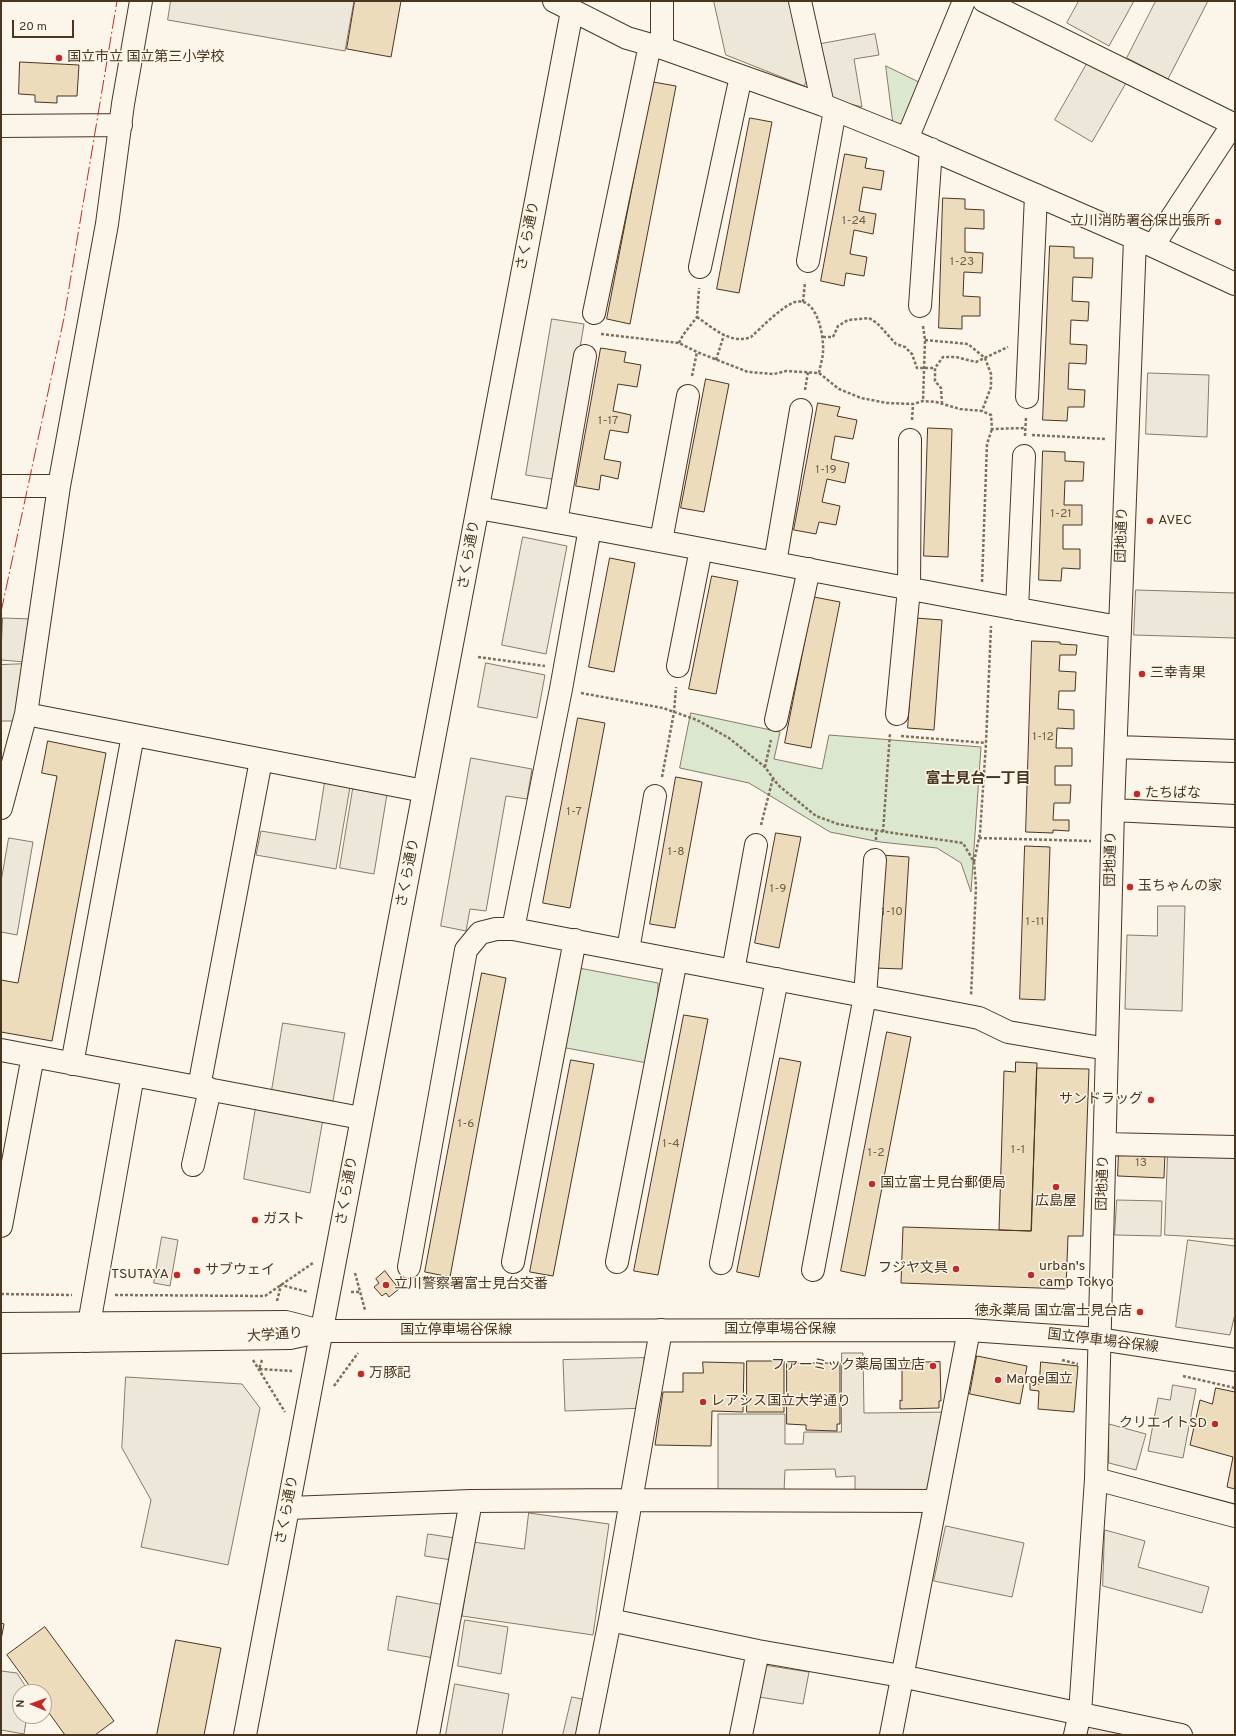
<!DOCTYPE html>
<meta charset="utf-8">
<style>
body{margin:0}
#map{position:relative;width:1236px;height:1736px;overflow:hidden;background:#fbf6e9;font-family:Overpass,sans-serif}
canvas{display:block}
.frame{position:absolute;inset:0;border:2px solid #4a3520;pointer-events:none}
.north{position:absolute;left:12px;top:1684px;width:40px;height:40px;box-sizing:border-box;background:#fbf6e9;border:1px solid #b4a999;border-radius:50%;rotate:272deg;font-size:11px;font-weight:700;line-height:16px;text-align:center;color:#4a3520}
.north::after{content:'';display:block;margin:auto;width:14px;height:18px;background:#c62828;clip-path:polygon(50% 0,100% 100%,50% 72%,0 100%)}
.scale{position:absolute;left:12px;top:20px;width:62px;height:18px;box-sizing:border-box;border:2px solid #4a3520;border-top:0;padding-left:5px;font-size:12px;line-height:14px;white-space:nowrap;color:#4a3520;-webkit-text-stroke:3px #fbf6e9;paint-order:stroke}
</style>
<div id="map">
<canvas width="1236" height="1736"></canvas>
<div class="frame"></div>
<div class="north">N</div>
<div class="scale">20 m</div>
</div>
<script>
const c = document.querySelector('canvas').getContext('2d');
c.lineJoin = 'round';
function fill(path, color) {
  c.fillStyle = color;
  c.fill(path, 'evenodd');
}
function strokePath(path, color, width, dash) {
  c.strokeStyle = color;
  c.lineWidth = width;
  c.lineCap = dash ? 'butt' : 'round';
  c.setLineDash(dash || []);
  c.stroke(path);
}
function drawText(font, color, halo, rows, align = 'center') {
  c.font = font + ' Overpass,"Noto Sans JP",sans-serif';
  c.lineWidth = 3;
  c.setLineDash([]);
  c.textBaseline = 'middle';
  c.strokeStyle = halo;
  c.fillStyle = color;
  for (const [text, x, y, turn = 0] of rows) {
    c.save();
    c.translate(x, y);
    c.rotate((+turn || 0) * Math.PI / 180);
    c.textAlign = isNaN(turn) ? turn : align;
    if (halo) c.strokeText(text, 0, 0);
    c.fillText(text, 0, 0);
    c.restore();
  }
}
const green = new Path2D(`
 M 886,66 L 923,84 L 907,124 L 894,129 Z
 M 691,713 L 780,732 L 774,759 L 822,769 L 829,735 L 981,747 L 971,892 L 961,863 L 937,848 L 880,842 L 830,832 L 749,783 L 680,768 Z
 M 579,968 L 658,983 L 658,1009 L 647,1063 L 561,1047 Z`);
const parking = new Path2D(`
 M 171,1 L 354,1 L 345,51 L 168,20 Z
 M 714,1 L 791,1 L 810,74 L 804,86 L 726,55 Z
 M 1079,1 L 1134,1 L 1109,46 L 1067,23 Z
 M 1156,1 L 1208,1 L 1168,79 L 1127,58 Z
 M 875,34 L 879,55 L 854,59 L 862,107 L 831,99 L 821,44 Z
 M 1088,62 L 1126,83 L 1092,142 L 1055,120 Z
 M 552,319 L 584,324 L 558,480 L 526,475 Z
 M 1148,373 L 1209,375 L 1207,437 L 1146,434 Z
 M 523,537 L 567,546 L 546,654 L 502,645 Z
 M 1136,590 L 1235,593 L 1235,638 L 1134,635 Z
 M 3,618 L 32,619 L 25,662 L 1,660 Z
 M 486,663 L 545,675 L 537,718 L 478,707 Z
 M 26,664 L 14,721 L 1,721 L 1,665 Z
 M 471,758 L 532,769 L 527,799 L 506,796 L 486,911 L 470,909 L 466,931 L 441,926 Z
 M 325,782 L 350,787 L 336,869 L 256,855 L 261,831 L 315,840 Z
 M 353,789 L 387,794 L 374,874 L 340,868 Z
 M 9,838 L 33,842 L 17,935 L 1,932 L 1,882 Z
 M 1158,906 L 1185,906 L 1182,1011 L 1125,1009 L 1127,935 L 1157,936 Z
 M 283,1023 L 345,1033 L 333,1101 L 272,1090 Z
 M 256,1107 L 323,1119 L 310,1193 L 244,1179 Z
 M 1168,1153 L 1235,1155 L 1235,1239 L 1165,1235 Z
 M 1117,1200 L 1162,1201 L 1161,1236 L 1115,1235 Z
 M 162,1237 L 178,1240 L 170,1286 L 154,1283 Z
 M 1188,1240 L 1235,1246 L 1235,1314 L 1230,1335 L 1176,1327 Z
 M 842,1353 L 863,1353 L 864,1413 L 953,1412 L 936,1501 L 855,1500 L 855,1476 L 836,1477 L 835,1469 L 785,1470 L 784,1492 L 718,1492 L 718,1414 L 785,1414 L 785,1444 L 803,1444 L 804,1432 L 841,1432 Z
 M 644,1358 L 646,1408 L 565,1411 L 563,1360 Z
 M 126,1377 L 242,1384 L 260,1408 L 228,1565 L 141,1547 L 151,1500 L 122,1448 Z
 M 1173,1385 L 1196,1389 L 1183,1458 L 1148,1451 L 1158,1398 L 1170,1400 Z
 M 1109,1424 L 1146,1434 L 1136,1470 L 1109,1463 Z
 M 529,1513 L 609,1524 L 593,1635 L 462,1616 L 473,1542 L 524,1549 Z
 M 946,1526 L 1024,1543 L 1012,1597 L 934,1581 Z
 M 1105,1530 L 1145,1541 L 1138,1567 L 1209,1587 L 1202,1613 L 1103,1586 Z
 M 428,1534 L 455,1538 L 452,1560 L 425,1556 Z
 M 397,1596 L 444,1605 L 434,1658 L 388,1650 Z
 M 465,1620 L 508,1627 L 501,1674 L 458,1666 Z
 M 764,1665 L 809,1672 L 803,1704 L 759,1697 Z
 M 1,1671 L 17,1673 L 29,1692 L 20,1692 L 20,1716 L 27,1716 L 24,1734 L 1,1730 Z
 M 455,1684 L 509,1694 L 502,1735 L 446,1735 Z
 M 572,1697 L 587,1700 L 580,1735 L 563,1735 Z
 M 1089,1726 L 1128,1735 L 1087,1735 Z`);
const building = new Path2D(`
 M 355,1 L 401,1 L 391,57 L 347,49 Z
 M 20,62 L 79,65 L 77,96 L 57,96 L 57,103 L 35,102 L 35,95 L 19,94 Z
 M 653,82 L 676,86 L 630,324 L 607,319 Z
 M 750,118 L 772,122 L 739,293 L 717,289 Z
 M 845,154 L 867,158 L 865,168 L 884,171 L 881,190 L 863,187 L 859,211 L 876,214 L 873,234 L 854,230 L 850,254 L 867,257 L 864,276 L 846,273 L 844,286 L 821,281 Z
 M 943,198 L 965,199 L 965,209 L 984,210 L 984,229 L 965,228 L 965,252 L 983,253 L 982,273 L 964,272 L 963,296 L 980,297 L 980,316 L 962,316 L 962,329 L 939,328 Z
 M 1050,246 L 1074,247 L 1074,258 L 1093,258 L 1092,278 L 1073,277 L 1072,301 L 1089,302 L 1088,321 L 1071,320 L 1070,344 L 1087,345 L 1086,364 L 1069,363 L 1068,389 L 1085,390 L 1084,407 L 1068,407 L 1067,421 L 1043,420 Z
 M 601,348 L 626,352 L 624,362 L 641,365 L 637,387 L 618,384 L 613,411 L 631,415 L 628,433 L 610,430 L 604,459 L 621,462 L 618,479 L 601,475 L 599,490 L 576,486 Z
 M 706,379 L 729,384 L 704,512 L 681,508 Z
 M 818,403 L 840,407 L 837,416 L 857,420 L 853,439 L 835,436 L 831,459 L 849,463 L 845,483 L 827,479 L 822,502 L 840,506 L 836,525 L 819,522 L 816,534 L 794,530 Z
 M 928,428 L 952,429 L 948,557 L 924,556 Z
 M 1043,451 L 1065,452 L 1065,461 L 1084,462 L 1083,481 L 1065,481 L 1064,505 L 1082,505 L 1082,525 L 1063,525 L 1063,549 L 1080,549 L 1080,569 L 1062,568 L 1061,581 L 1039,580 Z
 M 610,558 L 635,563 L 614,672 L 589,667 Z
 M 712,576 L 738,581 L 716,694 L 689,689 Z
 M 814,597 L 840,602 L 811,748 L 785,743 Z
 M 916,618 L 942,620 L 934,730 L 908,728 Z
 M 1032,641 L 1060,642 L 1060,644 L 1077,645 L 1076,655 L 1060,655 L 1059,671 L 1076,672 L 1075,691 L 1059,691 L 1058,709 L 1074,710 L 1074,729 L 1057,728 L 1056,748 L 1072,748 L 1072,766 L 1055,766 L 1055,785 L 1071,785 L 1070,803 L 1054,803 L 1053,820 L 1069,820 L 1069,831 L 1053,830 L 1053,833 L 1026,832 Z
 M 578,718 L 605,723 L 570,908 L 543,903 Z
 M 48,741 L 106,753 L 52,1041 L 1,1032 L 1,980 L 18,983 L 57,776 L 42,773 Z
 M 676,777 L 702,782 L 675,928 L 650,924 Z
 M 776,833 L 801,837 L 779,948 L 755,943 Z
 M 1025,846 L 1050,847 L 1045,1000 L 1020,999 Z
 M 882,855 L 909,857 L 902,969 L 875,968 Z
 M 482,973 L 506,978 L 450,1277 L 425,1272 Z
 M 684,1015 L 708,1019 L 658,1275 L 634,1271 Z
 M 887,1032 L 911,1037 L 865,1276 L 841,1271 Z
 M 780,1058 L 801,1062 L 759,1277 L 737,1272 Z
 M 571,1060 L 594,1064 L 553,1276 L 530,1272 Z
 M 1016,1062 L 1037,1063 L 1031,1231 L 999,1230 L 1004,1071 L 1015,1072 Z
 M 1037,1068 L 1089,1069 L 1083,1236 L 1068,1236 L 1066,1289 L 901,1283 L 903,1227 L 1031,1231 Z
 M 1119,1151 L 1165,1153 L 1164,1178 L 1118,1176 Z
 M 385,1271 L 399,1289 L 389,1297 L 386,1293 L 382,1296 L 374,1287 L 379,1283 L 376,1279 Z
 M 977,1356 L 1027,1366 L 1020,1404 L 970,1394 Z
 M 747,1361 L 784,1361 L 784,1412 L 747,1412 Z
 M 703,1362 L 744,1363 L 743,1412 L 712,1411 L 711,1446 L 655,1445 L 663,1392 L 683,1392 L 683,1373 L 703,1373 Z
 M 940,1362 L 941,1401 L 939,1401 L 939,1408 L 900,1409 L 900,1400 L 902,1401 L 902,1368 L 905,1368 L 904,1363 Z
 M 1041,1362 L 1078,1366 L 1074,1412 L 1038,1409 L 1039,1391 L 1030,1390 L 1030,1383 L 1039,1384 Z
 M 787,1363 L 840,1363 L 840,1424 L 837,1424 L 837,1431 L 806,1430 L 806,1425 L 787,1424 Z
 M 1216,1388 L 1235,1392 L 1235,1489 L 1227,1487 L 1233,1457 L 1190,1445 L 1200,1400 L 1212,1404 Z
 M 1,1623 L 4,1624 L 1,1640 Z
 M 45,1627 L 114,1721 L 95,1735 L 65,1735 L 44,1706 L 44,1692 L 34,1692 L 7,1655 Z
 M 176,1640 L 221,1648 L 204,1735 L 157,1735 Z`);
const path = new Path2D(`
 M 803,302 L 805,282
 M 697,317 C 713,328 731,345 751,337 C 762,327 781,307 795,302 C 817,296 824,336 823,351 C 823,358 820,366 819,373
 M 923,326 L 925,340 L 923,401
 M 601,334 L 679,343 L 697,352 L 748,372 L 774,374 L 786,371 L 819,373 L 839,389 L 861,398 L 887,403 L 913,404 L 923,401 L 936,402 L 960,409 L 982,411 L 991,415 L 992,429 L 1025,428
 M 823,337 L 833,337 L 838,326 L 848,320 L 869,318 L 877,323 L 896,344 L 905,347 L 912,354 L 917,368 L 935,368
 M 925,340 L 968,344 L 985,358 L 991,374 L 991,387 L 982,411
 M 679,343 L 683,335 L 697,317 L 699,288
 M 716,360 L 724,335
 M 692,376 L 697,352
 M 805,390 L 808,372
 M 942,404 L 941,388 L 935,381 L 935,368 L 943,357 L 956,357 L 976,362 L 1008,347
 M 912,420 L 913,404
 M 1032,435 L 1106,439
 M 1025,436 L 1026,417
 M 982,582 L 987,444 L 992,429
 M 478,657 L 545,666
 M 581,693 L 663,708 L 697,720 L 729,738 L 765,767 L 778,785 L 816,816 L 838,824 L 859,828 L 963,843 L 974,862 L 976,887 L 971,996
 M 901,736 L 986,743
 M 765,767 L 771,740
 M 662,777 L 674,712 L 676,687
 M 761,825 L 773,778
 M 883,832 L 890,733
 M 979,838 L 1091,841
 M 876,840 L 876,831
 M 974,862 L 980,833 L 986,743 L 991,626
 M 355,1273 L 365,1310
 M 351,1292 L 360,1292
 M 1,1294 L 72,1295
 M 115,1295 L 265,1296 L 313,1263
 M 277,1301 L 281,1285 L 308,1292
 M 1062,1314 L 1063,1305
 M 253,1360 L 285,1412
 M 262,1360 L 259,1369 L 292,1371
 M 1062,1360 L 1078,1364
 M 1183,1376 L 1235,1388
 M 334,1386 L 358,1353`);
const minor = new Path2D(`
 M 554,1 L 627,38 L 662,48 L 823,105 L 907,139 L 1153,246 L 1235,284
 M 800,1 L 823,105
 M 984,1 L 1233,124 L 1153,246
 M 662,48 L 662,1
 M 1,126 L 121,125
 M 907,139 L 964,1
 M 808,261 L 835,110
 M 700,267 L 741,76
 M 920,306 L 931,149
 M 594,313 L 650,45
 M 1027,397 L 1036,195
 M 1,486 L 59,486
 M 478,508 C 692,545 905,590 1119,627
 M 556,522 L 585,356
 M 661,541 L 688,396
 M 775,563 L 801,410
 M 1017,609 L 1024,456
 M 678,666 L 701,549
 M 26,714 L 424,791
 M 897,714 L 909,589 L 910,440
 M 776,720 L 809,569
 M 1116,747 L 1235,751
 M 1,808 L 26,714 L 59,486 L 107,224 L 123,104 L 141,1
 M 1113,810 L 1235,816
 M 513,929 L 561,689 L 590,528
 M 628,950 L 655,796
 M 733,971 L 756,845
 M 1,1050 L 361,1118
 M 72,1064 L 133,735
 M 199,1087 L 261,760
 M 1105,1144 L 1235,1147
 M 193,1165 L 210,1089
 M 1,1226 L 33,1056
 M 513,1262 L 575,940
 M 617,1262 L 676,960
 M 721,1263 L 777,979
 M 409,1267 L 466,950 L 480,933 L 496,929 L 513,929 L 969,1016 L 979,1018 L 1008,1032 L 1107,1049
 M 813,1270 L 865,996 L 875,860
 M 86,1341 L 133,1075
 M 1096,1479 L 1235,1516
 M 289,1508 L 471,1501 L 631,1500 L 936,1501
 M 610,1620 L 758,1651 L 901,1676 L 1181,1735
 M 245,1735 L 572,11
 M 428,1735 L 471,1501
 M 587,1735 L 610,1620 L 661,1330
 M 741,1735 L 758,1651
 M 891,1735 L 969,1330
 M 1075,1735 L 1080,1713 L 1096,1479 L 1113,810 L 1135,239`);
const major = new Path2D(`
 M 1,1324 L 286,1322 L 317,1330
 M 1,1342 L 290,1338 L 323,1331 L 969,1330 L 1099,1339 L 1235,1360`);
const power = new Path2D(`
 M 1,612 L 64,318 L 117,1`);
const markers = [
 [59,58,4,"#c62828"],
 [1218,222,4,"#c62828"],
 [1150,521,4,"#c62828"],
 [1142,674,4,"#c62828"],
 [1137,794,4,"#c62828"],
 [1130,887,4,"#c62828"],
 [1151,1100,4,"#c62828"],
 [872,1184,4,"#c62828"],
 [1056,1187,4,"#c62828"],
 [255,1220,4,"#c62828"],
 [956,1269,4,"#c62828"],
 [197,1271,4,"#c62828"],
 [177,1275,4,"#c62828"],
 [1031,1275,4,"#c62828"],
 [386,1285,4,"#c62828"],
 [1140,1312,4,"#c62828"],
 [933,1366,4,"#c62828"],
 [361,1374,4,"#c62828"],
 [998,1380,4,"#c62828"],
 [703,1402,4,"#c62828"],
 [1215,1424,4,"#c62828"]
];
const numberNames = [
 ["1-24",854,222],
 ["1-23",962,263],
 ["1-17",608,422],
 ["1-19",826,471],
 ["1-21",1061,515],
 ["1-12",1043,738],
 ["1-7",574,813],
 ["1-8",676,853],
 ["1-9",778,890],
 ["1-10",892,913],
 ["1-11",1035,923],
 ["1-6",466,1125],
 ["1-4",671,1145],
 ["1-1",1018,1151],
 ["1-2",876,1154],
 ["13",1141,1164]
];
const poiNames = [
 ["国立市立 国立第三小学校",67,58],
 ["立川消防署谷保出張所",1210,222,"right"],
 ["AVEC",1158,521],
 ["三幸青果",1150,674],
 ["たちばな",1145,794],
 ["玉ちゃんの家",1138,887],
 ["サンドラッグ",1143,1100,"right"],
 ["国立富士見台郵便局",880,1184],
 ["広島屋",1056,1202,"center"],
 ["ガスト",263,1220],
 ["urban's",1039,1267],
 ["camp Tokyo",1039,1283],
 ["フジヤ文具",948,1269,"right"],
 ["サブウェイ",205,1271],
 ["TSUTAYA",169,1275,"right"],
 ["立川警察署富士見台交番",394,1285],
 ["徳永薬局 国立富士見台店",1132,1312,"right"],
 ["ファーミック薬局国立店",925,1366,"right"],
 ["万豚記",369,1374],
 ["Marge国立",1006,1380],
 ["レアシス国立大学通り",711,1402],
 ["クリエイトSD",1207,1424,"right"]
];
const streetNames = [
 ["さくら通り",529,236,-79],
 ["団地通り",1123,535,-88],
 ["さくら通り",470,555,-80],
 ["団地通り",1112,859,-89],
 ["さくら通り",409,873,-79],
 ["団地通り",1104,1183,-88],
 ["さくら通り",348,1191,-80],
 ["国立停車場谷保線",780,1330],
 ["国立停車場谷保線",456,1331],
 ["大学通り",275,1336,-4],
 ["国立停車場谷保線",1103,1342,7],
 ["さくら通り",288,1510,-79]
];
const neighbourhoodNames = [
 ["富士見台一丁目",978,780]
];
fill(green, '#dce7d0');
strokePath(green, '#887966', 1);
fill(parking, '#ede7d9');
strokePath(parking, '#887966', 1);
fill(building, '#ecdcbc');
strokePath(building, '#4a3520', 1);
strokePath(minor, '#4a3520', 24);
strokePath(major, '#4a3520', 24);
strokePath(path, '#7f6f5c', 2.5, [3, 2]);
strokePath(minor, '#fbf6e9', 22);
strokePath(major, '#fbf6e9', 22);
strokePath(power, '#c62828', 1, [14, 3, 2, 3]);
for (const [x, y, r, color] of markers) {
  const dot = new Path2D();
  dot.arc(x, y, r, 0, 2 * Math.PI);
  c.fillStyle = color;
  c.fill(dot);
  strokePath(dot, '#fbf6e9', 1.5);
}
drawText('12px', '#725f47', null, numberNames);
drawText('14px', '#4a3520', '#fbf6e9', poiNames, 'left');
drawText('14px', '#4a3520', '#fbf6e9', streetNames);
drawText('bold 15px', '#4a3520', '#fbf6e9', neighbourhoodNames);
</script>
